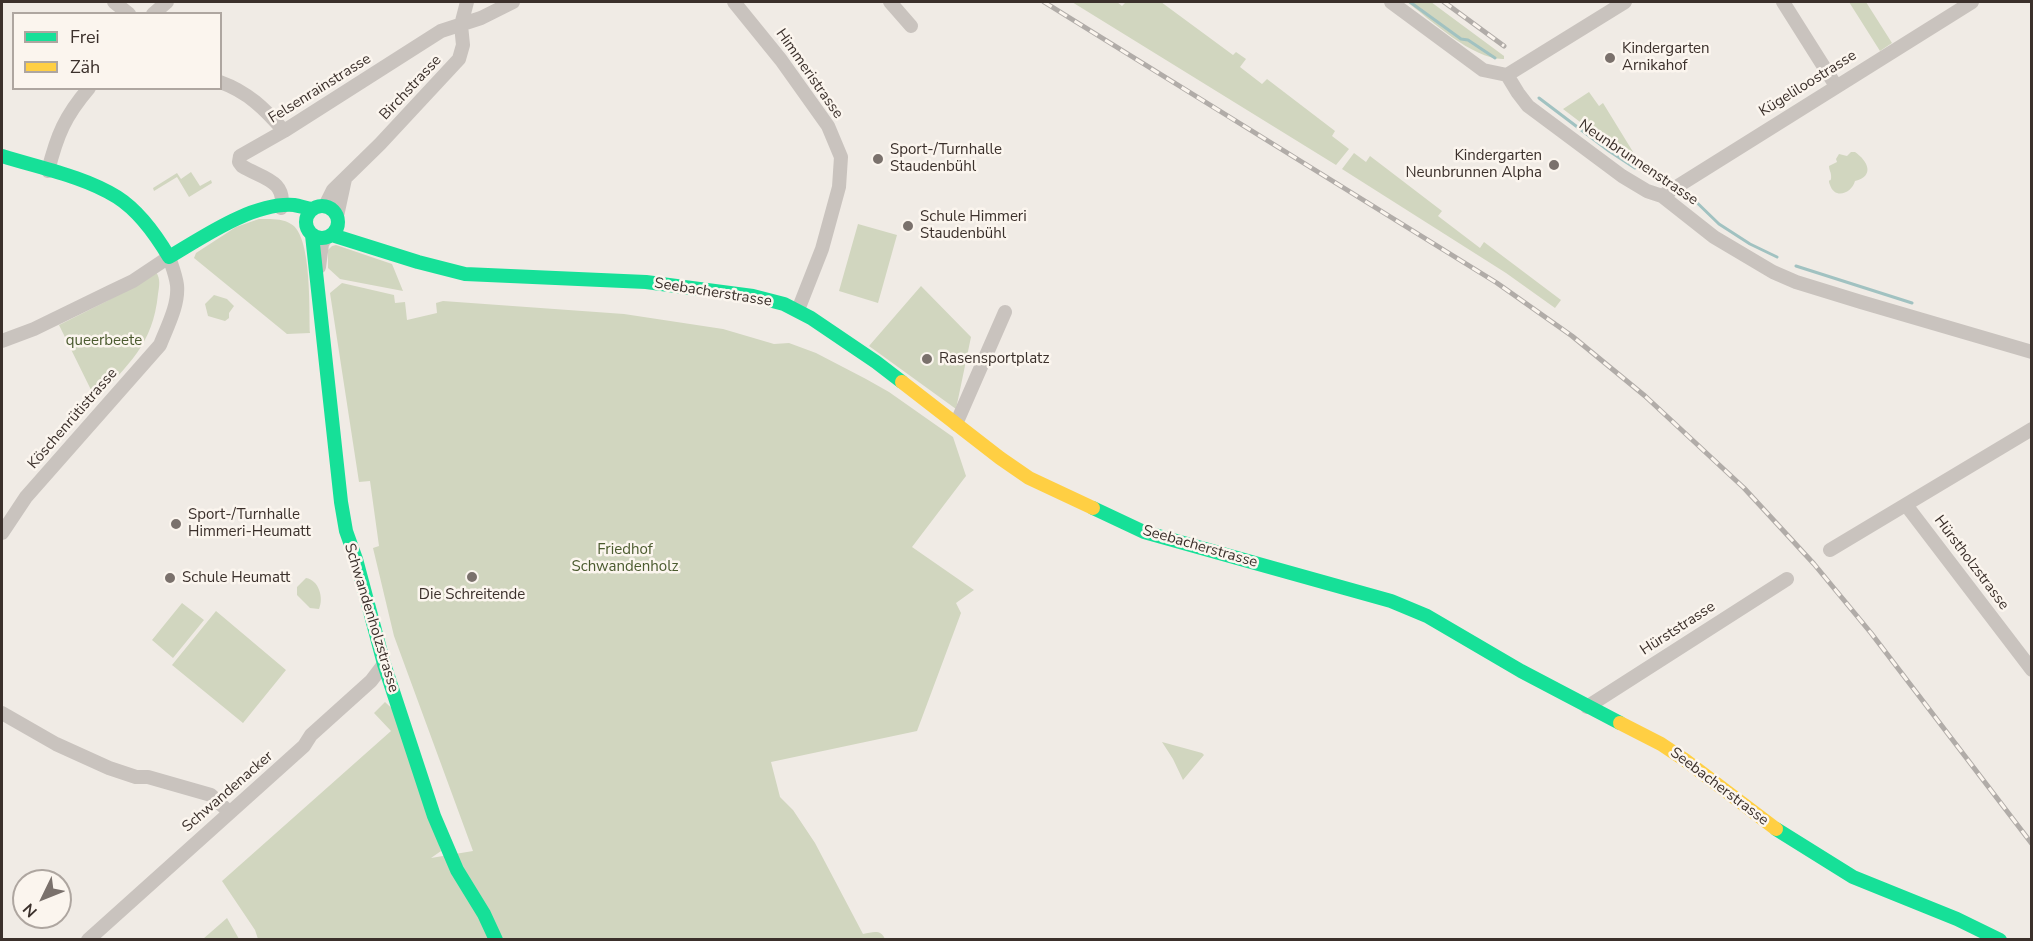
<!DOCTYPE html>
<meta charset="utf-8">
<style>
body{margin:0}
#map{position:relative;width:2033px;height:941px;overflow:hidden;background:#f0ebe5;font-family:"Nunito Sans",sans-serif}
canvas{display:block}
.frame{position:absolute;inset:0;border:3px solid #3b302b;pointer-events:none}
.legend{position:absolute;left:12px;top:12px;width:210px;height:78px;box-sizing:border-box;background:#fbf5ee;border:2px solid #aea6a0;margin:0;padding:8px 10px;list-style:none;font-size:18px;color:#3b302b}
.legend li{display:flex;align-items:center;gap:12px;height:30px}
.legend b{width:30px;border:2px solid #aea6a0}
.north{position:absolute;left:12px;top:869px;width:60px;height:60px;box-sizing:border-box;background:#fbf5ee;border:2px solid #aea6a0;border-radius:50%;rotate:227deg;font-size:16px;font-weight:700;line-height:24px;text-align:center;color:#3b302b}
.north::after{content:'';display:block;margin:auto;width:21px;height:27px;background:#7a716c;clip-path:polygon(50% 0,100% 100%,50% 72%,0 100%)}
</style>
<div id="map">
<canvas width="2033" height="941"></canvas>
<div class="frame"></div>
<ul class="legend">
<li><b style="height:8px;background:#16e098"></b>Frei</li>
<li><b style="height:8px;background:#ffcf43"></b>Zäh</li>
</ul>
<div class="north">N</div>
</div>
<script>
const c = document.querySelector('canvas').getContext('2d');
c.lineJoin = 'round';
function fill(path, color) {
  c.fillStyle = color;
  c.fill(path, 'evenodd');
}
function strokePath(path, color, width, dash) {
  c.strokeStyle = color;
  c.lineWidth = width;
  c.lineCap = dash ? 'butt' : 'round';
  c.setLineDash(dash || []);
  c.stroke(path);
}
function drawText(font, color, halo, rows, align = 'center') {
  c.font = font + ' "Nunito Sans",sans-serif';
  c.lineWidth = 5;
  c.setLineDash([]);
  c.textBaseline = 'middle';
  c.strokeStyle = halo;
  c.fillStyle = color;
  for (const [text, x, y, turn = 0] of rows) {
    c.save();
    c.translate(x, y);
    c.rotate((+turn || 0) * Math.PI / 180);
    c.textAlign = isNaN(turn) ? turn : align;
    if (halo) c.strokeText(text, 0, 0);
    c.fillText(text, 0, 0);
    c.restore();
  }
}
const green = new Path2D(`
 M 1072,2 L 1117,2 L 1122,6 L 1126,2 L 1161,2 L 1233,55 L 1236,52 L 1246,59 L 1240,67 L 1262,84 L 1267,79 L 1335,131 L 1332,136 L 1349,149 L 1336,165 Z
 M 1407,2 L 1431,2 L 1504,56 L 1504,59 C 1473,60 1431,20 1407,2 Z
 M 1849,2 L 1866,2 L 1892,43 L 1880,51 Z
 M 1589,92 L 1599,106 L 1603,103 L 1638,160 L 1634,163 L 1563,109 Z
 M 1851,152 L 1855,152 C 1868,161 1875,176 1855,181 C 1852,193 1835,200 1830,185 C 1827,176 1832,185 1831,175 C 1831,172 1829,170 1829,166 L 1837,162 L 1836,159 L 1839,154 L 1847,156 Z
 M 1354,153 L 1366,162 L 1370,156 L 1442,211 L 1438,216 L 1480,248 L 1484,242 L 1561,300 L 1555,308 L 1506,273 L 1342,169 Z
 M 191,172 L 200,186 L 211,180 L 212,183 L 189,197 L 177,177 L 154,191 L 153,188 L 177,173 L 181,179 Z
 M 259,219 C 269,219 282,218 291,224 C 312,235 309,310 310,333 L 287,334 L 194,258 L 196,253 L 236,227 Z
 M 858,224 L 897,235 L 878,303 L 839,291 Z
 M 336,245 L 392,264 L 403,291 L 340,279 L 328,268 L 328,250 L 332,246 Z
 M 156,272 C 161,279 159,287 158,294 C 153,345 128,364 96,400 L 59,325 L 107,301 Z
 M 342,283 L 394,295 L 395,303 L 405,302 L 407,320 L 437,313 L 436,303 L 443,301 L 624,314 L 723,329 L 774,344 L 789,343 L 816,353 L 866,379 L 889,392 L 953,437 L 966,476 L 912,547 L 974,590 L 956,603 L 961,613 L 917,731 L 771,762 L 780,797 L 793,810 L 815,843 L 863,934 C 873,932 881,929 885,939 L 258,939 L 255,930 L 222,881 L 391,731 L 374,713 L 385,702 L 398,714 L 441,851 L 431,858 L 473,851 L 394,636 L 373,548 L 379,546 L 370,481 L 359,482 L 330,293 Z
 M 921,286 L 971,337 L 956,409 L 869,346 Z
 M 214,295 L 227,299 L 234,306 L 229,313 L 229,318 L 225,321 L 208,316 L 205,304 Z
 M 306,578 C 319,580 324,598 319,609 L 310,608 L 297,595 L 297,587 Z
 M 182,603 L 204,620 L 173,658 L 152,640 Z
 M 216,611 L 286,670 L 243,723 L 172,665 Z
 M 1162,742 L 1202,753 L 1204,755 L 1183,780 L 1173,759 Z
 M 227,918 L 239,939 L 203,939 Z`);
const stream = new Path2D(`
 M 1410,2 L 1461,39 L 1468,40 L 1495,58
 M 1539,98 L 1609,151 L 1635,168
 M 1688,194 L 1719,224 L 1750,244 L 1777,257
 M 1796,266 L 1912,303`);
const street = new Path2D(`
 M 114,2 L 129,14
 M 734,2 L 781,60 L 828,126 L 841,157 L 839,187 L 822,249 L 798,310
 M 890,2 L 911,26
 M 1391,2 L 1483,70 L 1507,75
 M 1783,2 L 1836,86
 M 153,14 L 167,2
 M 1507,75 L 1518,93 L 1528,106 L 1622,176 L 1647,191 L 1662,196 L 1714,237 L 1773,272 L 1796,282 L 1861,302 L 2032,352
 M 1507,75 L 1625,2
 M 220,82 C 248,92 265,109 284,131
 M 48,171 C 57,135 65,116 89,88
 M 1662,196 L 1972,2
 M 325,206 L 333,190 L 380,144 L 459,59 L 463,45 L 461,25 L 467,2
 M 281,208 C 287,180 261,178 242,166 L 239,162 L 240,156 L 284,131 L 441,31 L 481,18 L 513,2
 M 337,216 L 345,179
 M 319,267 L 322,244 L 325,239
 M 2,341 L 34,329 L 112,291 L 133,281 L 169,257 C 172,266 176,276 177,285 C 179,305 167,327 160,345 L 26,497 L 2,533
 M 956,424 L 1005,312
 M 1906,505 L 2032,670
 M 1830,550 L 2032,429
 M 1587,707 L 1787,579
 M 2,713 L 56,744 L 109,768 L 136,777 L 148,777 L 211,795 L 229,812
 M 88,940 L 304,746 L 311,735 L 371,681 L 384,664`);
const fast = new Path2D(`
 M 2,156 C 40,168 83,176 117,197 C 139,211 156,235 169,257 C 203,237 253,202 294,205 C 300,206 306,208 312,209
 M306 222a16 16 0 1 1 32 0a16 16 0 1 1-32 0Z
 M 312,235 L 341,502 L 346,531 L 356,559 L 384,664 L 434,816 L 457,870 L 484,914 L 496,940
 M 332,235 L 418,262 L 465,274 L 646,282 L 753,296 L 784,304 L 811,318 L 876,362 L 902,382
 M 1093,508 L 1144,532 L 1391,601 L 1427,616 L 1521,671 L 1620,723
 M 1776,829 L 1853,877 L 1957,919 L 2000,940`);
const slow = new Path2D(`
 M 902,382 L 1000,458 L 1029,478 L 1093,508
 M 1620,723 L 1661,744 L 1685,760 L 1776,829`);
const rail = new Path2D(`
 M 1044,2 L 1497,283 L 1572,336 L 1645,396 L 1744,488 L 1814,564 L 1871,633 L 2032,844
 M 1444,2 L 1504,46`);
const markers = [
 [1610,58,6,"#7a716c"],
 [878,159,6,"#7a716c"],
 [1554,165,6,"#7a716c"],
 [908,226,6,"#7a716c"],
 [927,359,6,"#7a716c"],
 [176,524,6,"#7a716c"],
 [472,577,6,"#7a716c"],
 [170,578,6,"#7a716c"]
];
const poiNames = [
 ["Kindergarten",1622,49],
 ["Arnikahof",1622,66],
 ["Sport-/Turnhalle",890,150],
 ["Staudenbühl",890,167],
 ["Kindergarten",1542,156,"right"],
 ["Neunbrunnen Alpha",1542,173,"right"],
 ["Schule Himmeri",920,217],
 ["Staudenbühl",920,234],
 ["Rasensportplatz",939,359],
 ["Sport-/Turnhalle",188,515],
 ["Himmeri-Heumatt",188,532],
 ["Schule Heumatt",182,578],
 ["Die Schreitende",472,595,"center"]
];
const streetNames = [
 ["Himmeristrasse",809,74,55],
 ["Kügeliloostrasse",1808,84,-32],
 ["Birchstrasse",411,88,-47],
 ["Felsenrainstrasse",320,89,-32],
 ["Neunbrunnenstrasse",1638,163,34],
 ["Seebacherstrasse",713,293,9],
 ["Köschenrütistrasse",73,419,-49],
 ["Seebacherstrasse",1200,547,16],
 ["Hürstholzstrasse",1971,563,53],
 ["Schwandenholzstrasse",371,618,73],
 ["Hürststrasse",1678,629,-33],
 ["Seebacherstrasse",1719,787,37],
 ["Schwandenacker",228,792,-41]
];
const parkNames = [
 ["queerbeete",104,341],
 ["Friedhof",625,550],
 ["Schwandenholz",625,567]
];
fill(green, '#d1d6bf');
strokePath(stream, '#a1c2c1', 3);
strokePath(street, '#c9c3be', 14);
strokePath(fast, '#16e098', 14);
strokePath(slow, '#ffcf43', 14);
strokePath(rail, '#b1aca8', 5);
strokePath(rail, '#fbf5ee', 3, [9]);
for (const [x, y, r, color] of markers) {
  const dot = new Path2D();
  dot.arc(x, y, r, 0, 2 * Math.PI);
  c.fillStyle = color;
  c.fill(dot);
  strokePath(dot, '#fbf5ee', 2);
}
drawText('15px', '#3b302b', '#fbf5ee', poiNames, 'left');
drawText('15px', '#3b302b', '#fbf5ee', streetNames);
drawText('15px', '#4a5a2e', '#fbf5ee', parkNames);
</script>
